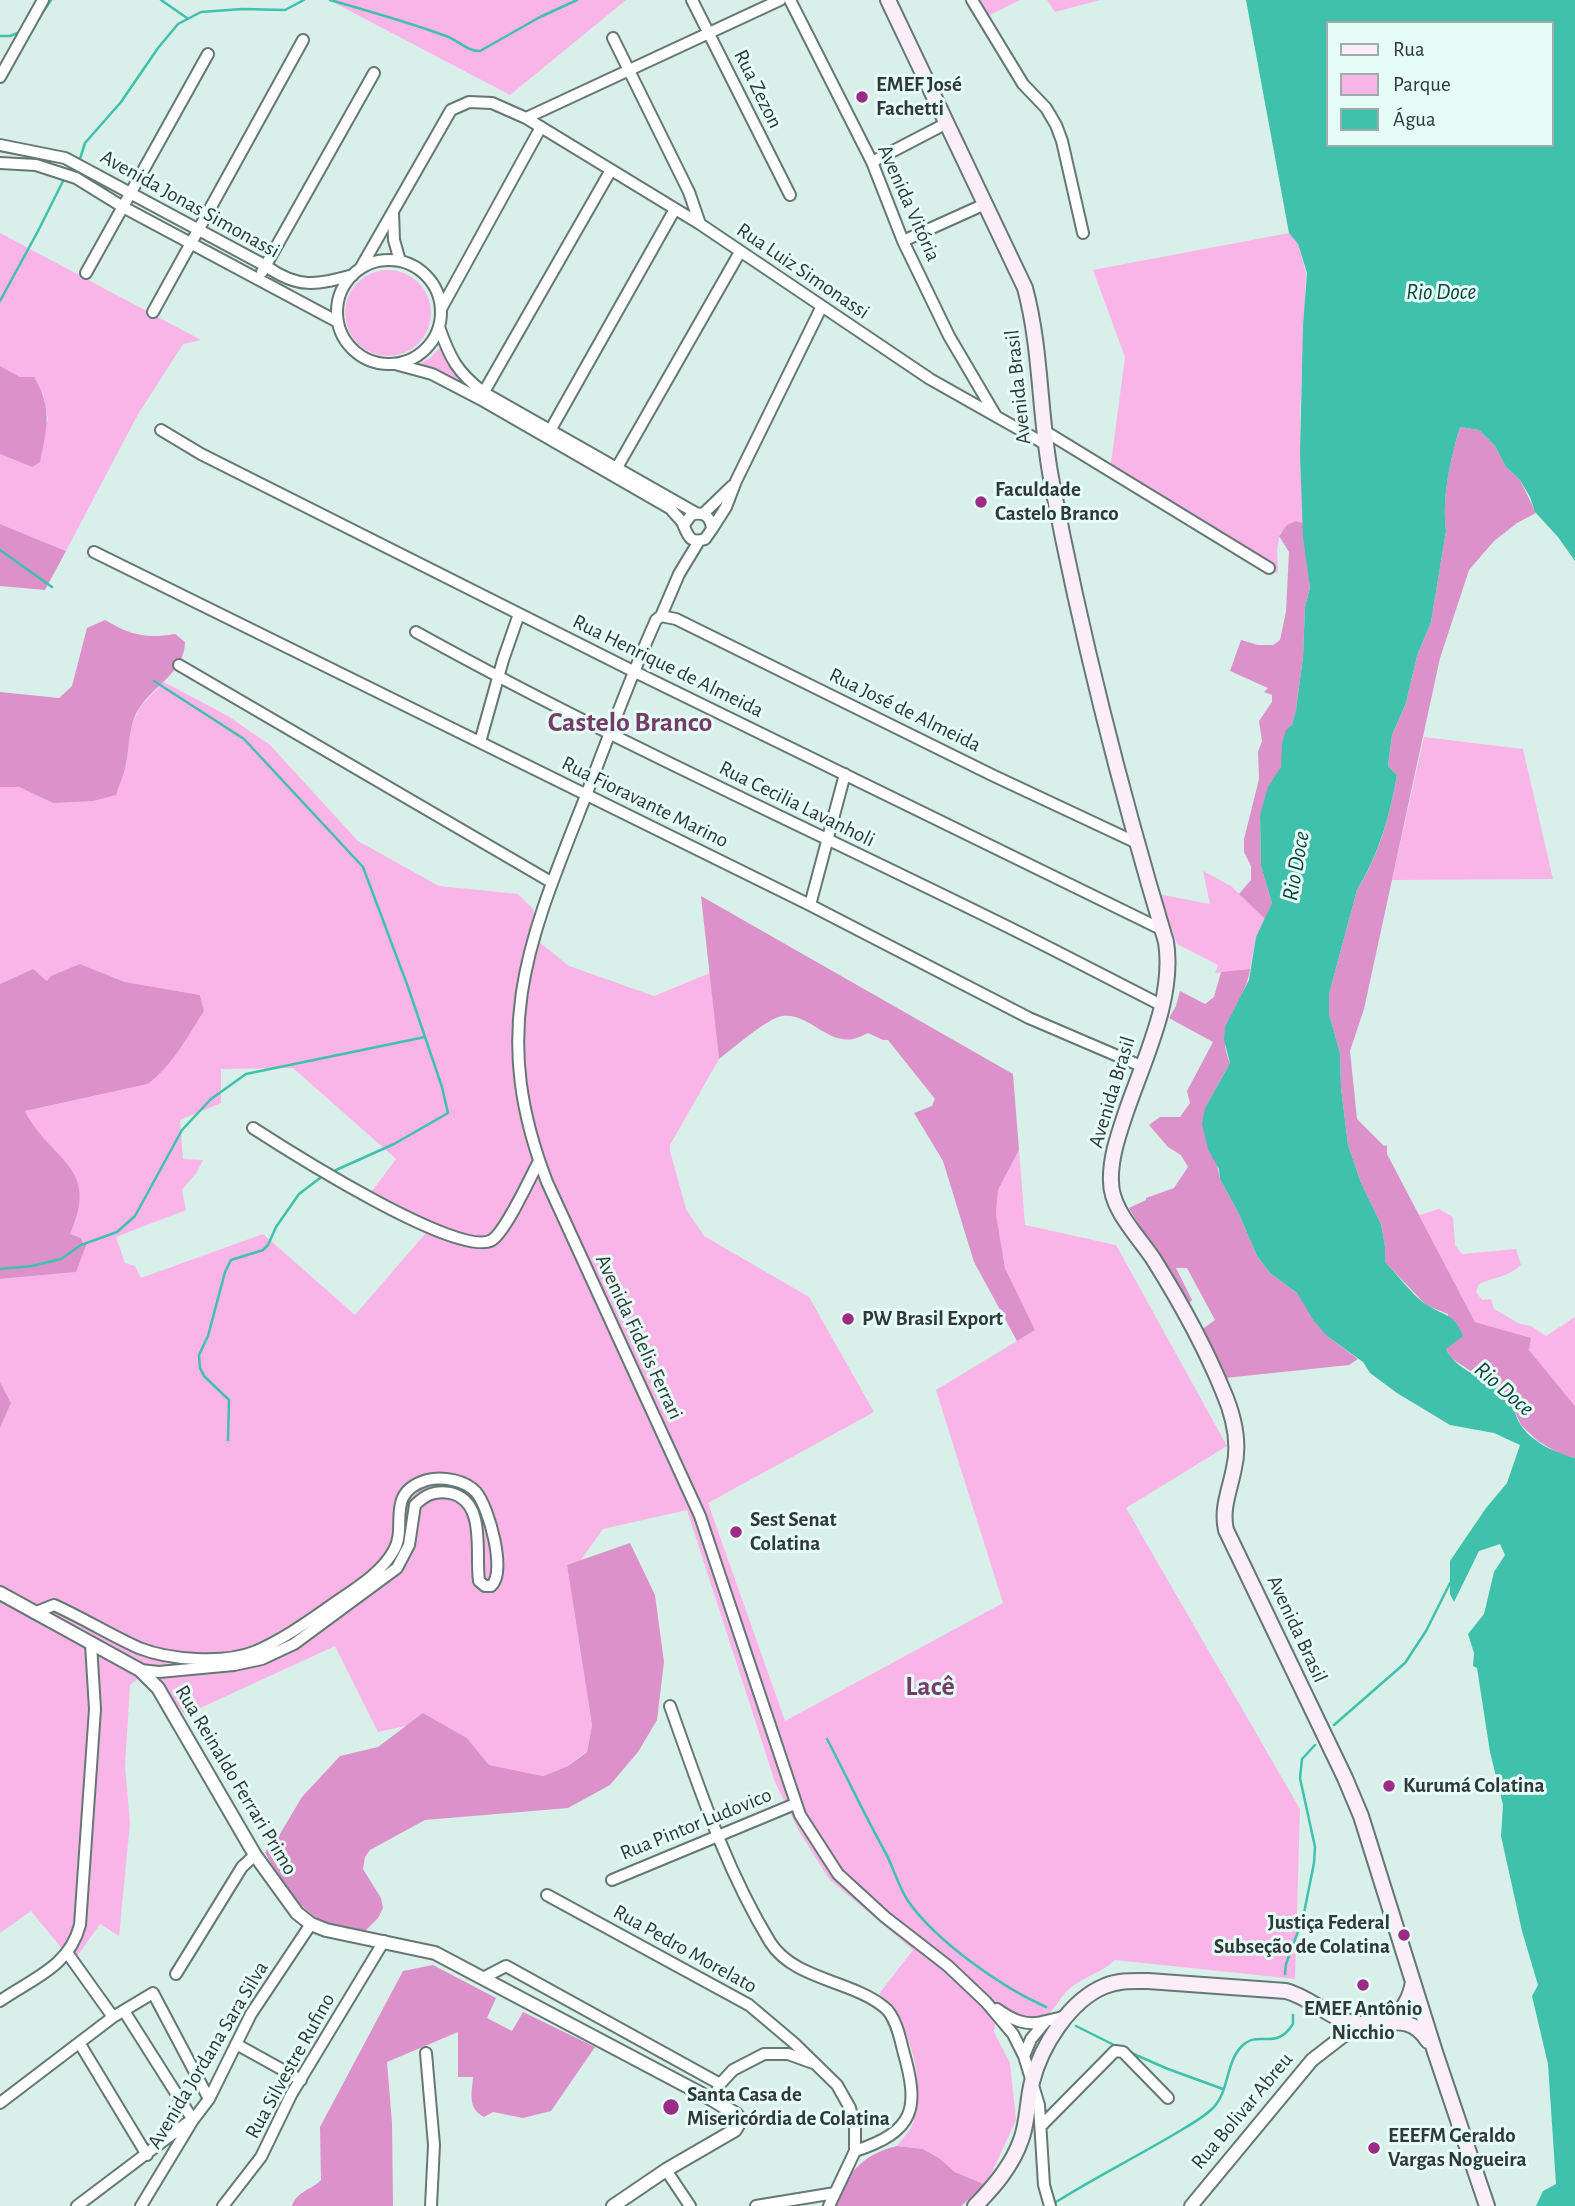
<!DOCTYPE html>
<meta charset="utf-8">
<style>
body{margin:0}
#map{position:relative;width:1575px;height:2206px;overflow:hidden;background:#d9efe9;font-family:"Alegreya Sans",sans-serif}
canvas{display:block}
.legend{position:absolute;left:1326px;top:21px;width:228px;height:126px;box-sizing:border-box;background:#e6fcf6;border:2px solid #9daeaa;margin:0;padding:9px 12px;list-style:none;font-size:21px;color:#303937}
.legend li{display:flex;align-items:center;gap:14px;height:35px}
.legend b{width:35px;border:2px solid #9daeaa}
</style>
<div id="map">
<canvas width="1575" height="2206"></canvas>
<ul class="legend">
<li><b style="height:9px;background:#fbeef8"></b>Rua</li>
<li><b style="height:19px;background:#fab5e8"></b>Parque</li>
<li><b style="height:19px;background:#3fc1ab"></b>Água</li>
</ul>
</div>
<script>
const c = document.querySelector('canvas').getContext('2d');
c.lineJoin = 'round';
function fill(path, color) {
  c.fillStyle = color;
  c.fill(path, 'evenodd');
}
function strokePath(path, color, width, dash) {
  c.strokeStyle = color;
  c.lineWidth = width;
  c.lineCap = dash ? 'butt' : 'round';
  c.setLineDash(dash || []);
  c.stroke(path);
}
function drawText(font, color, halo, rows, align = 'center') {
  c.font = font + ' "Alegreya Sans",sans-serif';
  c.lineWidth = 6;
  c.setLineDash([]);
  c.textBaseline = 'middle';
  c.strokeStyle = halo;
  c.fillStyle = color;
  for (const [text, x, y, turn = 0] of rows) {
    c.save();
    c.translate(x, y);
    c.rotate((+turn || 0) * Math.PI / 180);
    c.textAlign = isNaN(turn) ? turn : align;
    if (halo) c.strokeText(text, 0, 0);
    c.fillText(text, 0, 0);
    c.restore();
  }
}
const green = new Path2D(`
 M 329,0 L 626,0 L 510,95 Z
 M 975,0 L 1020,0 L 988,16 Z
 M 1047,0 L 1100,0 L 1055,12 Z
 M 0,233 L 201,340 L 183,344 L 137,416 L 66,551 L 0,524 L 0,454 L 32,467 L 48,419 L 43,393 L 0,366 Z
 M 1289,233 L 1298,244 L 1306,273 L 1300,415 L 1303,523 L 1296,521 L 1280,533 L 1277,549 L 1278,574 L 1111,463 L 1125,357 L 1093,270 Z
 M345 313a43 43 0 1 1 86 0a43 43 0 1 1-86 0Z
 M 442,345 L 448,365 L 468,388 L 416,366 L 431,357 Z
 M 164,682 L 228,716 L 270,745 L 358,841 L 439,886 L 518,894 L 533,909 L 539,942 L 569,966 L 654,996 L 710,973 L 719,1059 L 670,1145 L 670,1151 L 686,1209 L 704,1236 L 809,1297 L 874,1412 L 708,1503 L 785,1721 L 1003,1603 L 936,1390 L 1035,1330 L 1005,1268 L 996,1214 L 998,1190 L 1019,1150 L 1025,1225 L 1116,1245 L 1227,1446 L 1126,1508 L 1300,1809 L 1295,1979 L 1115,1960 C 1102,1973 1082,1977 1068,1990 C 1059,1998 1053,2015 1041,2018 C 1027,2021 1010,2018 996,2017 L 994,2032 L 1010,2063 L 1016,2120 L 986,2185 L 955,2172 L 939,2158 L 923,2149 L 897,2146 C 902,2139 910,2131 913,2123 C 926,2082 911,2024 879,1994 L 913,1950 L 829,1879 L 800,1833 L 775,1782 L 687,1510 L 603,1529 L 581,1560 L 567,1565 L 592,1725 L 587,1751 L 568,1766 L 543,1776 L 489,1765 L 467,1738 L 423,1713 L 410,1725 L 378,1732 L 335,1646 L 185,1715 L 164,1689 L 141,1676 L 130,1685 L 125,1766 L 130,1823 L 119,1936 L 100,1924 L 73,1962 L 31,1911 L 0,1933 L 0,1428 L 11,1403 L 0,1382 L 0,1279 L 75,1272 L 82,1244 L 70,1234 L 34,1127 L 25,1111 L 148,1084 C 172,1066 188,1036 204,1011 L 200,995 L 125,982 L 80,964 L 47,981 L 33,969 L 0,984 L 0,787 L 19,787 L 53,803 L 126,766 L 131,726 L 140,707 ZM 293,1068 L 396,1159 L 366,1199 L 431,1227 L 355,1315 L 263,1234 L 141,1278 L 135,1266 L 125,1263 L 116,1237 L 186,1210 L 182,1190 L 197,1172 L 203,1160 L 183,1159 L 180,1120 L 221,1103 L 221,1069 Z
 M 1424,737 L 1523,749 L 1553,879 L 1392,880 Z
 M 1203,871 L 1231,886 L 1265,919 L 1256,937 L 1250,969 L 1215,973 L 1218,965 L 1177,944 L 1158,894 L 1210,904 Z
 M 1439,1209 L 1453,1217 L 1455,1245 L 1462,1254 L 1516,1249 L 1521,1265 C 1508,1277 1494,1277 1479,1284 L 1476,1292 L 1482,1300 L 1491,1299 L 1494,1309 L 1520,1324 L 1531,1326 L 1546,1336 L 1575,1317 L 1575,1406 L 1529,1350 L 1530,1338 L 1475,1322 L 1419,1215 Z`);
const forest = new Path2D(`
 M 0,366 L 20,377 L 34,377 C 53,409 47,428 40,462 L 32,467 L 0,454 Z
 M 1460,427 L 1479,430 L 1495,446 L 1506,467 L 1520,480 L 1536,513 L 1517,523 L 1494,541 L 1469,570 L 1440,658 L 1364,1009 L 1350,1051 L 1357,1119 L 1384,1146 L 1387,1145 L 1387,1154 L 1475,1322 L 1531,1338 L 1529,1350 L 1575,1406 L 1575,1458 L 1560,1454 L 1538,1441 L 1521,1425 L 1509,1399 L 1498,1389 L 1451,1358 L 1446,1349 L 1448,1314 L 1426,1305 L 1385,1262 L 1385,1246 L 1381,1224 L 1361,1183 L 1348,1145 L 1341,1088 L 1340,1053 L 1329,1014 L 1329,994 L 1357,890 C 1379,855 1390,815 1397,775 L 1388,766 L 1392,735 L 1406,703 L 1417,656 L 1431,622 L 1446,531 C 1442,496 1450,460 1460,427 Z
 M 1296,521 L 1303,523 L 1310,588 L 1305,607 L 1303,657 L 1296,710 L 1281,767 L 1260,815 L 1261,866 L 1272,903 L 1265,919 L 1239,894 L 1251,880 L 1251,866 L 1244,852 L 1244,839 L 1259,779 L 1258,752 L 1262,741 L 1259,721 L 1272,702 L 1272,695 L 1264,692 L 1268,688 L 1230,671 L 1241,640 L 1258,645 L 1273,645 L 1280,640 L 1286,612 L 1289,552 L 1279,536 L 1287,525 Z
 M 0,524 L 66,551 L 45,590 L 0,586 Z
 M 105,620 C 131,635 145,639 175,634 L 185,642 C 184,672 156,684 140,707 C 128,724 130,745 126,764 C 124,775 119,785 116,795 L 93,801 L 53,803 L 19,787 L 0,787 L 0,692 L 59,698 L 72,686 L 87,628 Z
 M 701,896 L 1013,1074 L 1019,1150 L 998,1190 L 996,1214 L 1005,1268 L 1035,1330 L 1017,1341 L 974,1262 L 943,1161 L 914,1113 L 932,1106 L 935,1099 L 888,1040 L 883,1040 L 868,1033 C 863,1035 858,1038 853,1039 C 827,1044 808,1012 782,1016 C 768,1018 732,1049 719,1059 Z
 M 80,964 L 125,982 L 200,995 L 204,1011 C 188,1036 172,1066 148,1084 L 25,1111 C 51,1162 101,1166 70,1234 L 81,1238 L 83,1244 L 87,1243 L 76,1272 L 0,1279 L 0,984 L 33,969 L 47,981 L 51,976 Z
 M 1250,969 C 1245,1006 1213,1022 1230,1063 L 1205,1108 L 1220,1179 L 1239,1214 L 1257,1256 L 1270,1273 L 1297,1293 L 1327,1336 L 1358,1359 L 1349,1365 L 1225,1378 L 1201,1330 L 1215,1320 L 1187,1268 L 1176,1268 L 1192,1300 L 1187,1306 L 1129,1208 L 1146,1200 L 1146,1198 L 1174,1188 L 1188,1167 L 1181,1155 L 1168,1147 L 1149,1125 L 1160,1117 L 1180,1117 L 1190,1103 L 1187,1091 L 1213,1042 L 1169,1018 L 1176,1006 L 1180,991 L 1205,1004 L 1214,997 L 1221,972 Z
 M 0,1382 L 11,1403 L 0,1428 Z
 M 630,1543 L 655,1595 L 664,1662 L 657,1720 L 638,1752 L 610,1785 L 568,1808 L 425,1820 L 370,1850 L 365,1857 L 363,1869 L 381,1898 L 383,1908 L 378,1918 L 365,1931 C 356,1930 345,1931 337,1928 C 301,1915 281,1883 265,1852 L 277,1839 L 302,1797 L 340,1756 L 378,1747 L 423,1713 L 467,1738 L 489,1765 L 543,1776 L 568,1766 L 587,1752 L 592,1725 L 567,1565 Z
 M 433,1965 L 496,1998 L 487,2018 L 512,2031 L 523,2012 L 595,2047 L 551,2111 L 523,2118 L 493,2112 L 484,2117 C 467,2108 472,2093 473,2077 L 458,2077 L 458,2032 L 387,2062 L 392,2123 L 393,2206 L 292,2206 C 297,2191 310,2191 321,2180 L 320,2127 L 403,1971 Z
 M 897,2146 L 923,2149 L 939,2158 L 955,2172 L 986,2185 L 961,2206 L 833,2206 C 848,2174 860,2155 897,2146 Z`);
const water = new Path2D(`
 M 1246,0 L 1575,0 L 1575,561 L 1558,537 L 1535,512 L 1530,497 L 1520,480 L 1506,467 L 1495,446 L 1479,430 L 1460,427 C 1450,460 1442,497 1446,531 L 1431,622 L 1417,656 L 1406,703 L 1392,735 L 1388,766 L 1397,775 C 1390,815 1379,854 1357,890 L 1329,994 L 1329,1014 L 1340,1053 L 1341,1088 L 1348,1145 L 1361,1183 L 1381,1224 L 1385,1246 L 1385,1262 C 1397,1274 1413,1296 1427,1305 C 1446,1317 1454,1313 1463,1336 L 1446,1349 C 1456,1371 1484,1376 1501,1392 C 1514,1403 1513,1411 1520,1424 C 1531,1442 1556,1453 1575,1458 L 1575,2206 L 1536,2206 L 1543,2191 L 1556,2184 L 1548,2064 L 1532,1996 L 1538,1985 L 1522,1931 L 1501,1836 L 1503,1805 L 1490,1752 L 1477,1668 L 1473,1666 L 1474,1653 L 1468,1634 L 1484,1614 L 1494,1572 L 1505,1555 L 1500,1544 L 1479,1551 L 1454,1602 L 1450,1594 L 1450,1561 L 1486,1508 L 1507,1483 L 1520,1445 L 1494,1433 L 1450,1425 L 1397,1393 L 1370,1373 L 1363,1362 L 1327,1336 L 1314,1321 L 1297,1293 L 1270,1273 L 1257,1256 L 1239,1214 L 1220,1179 L 1219,1169 L 1208,1149 L 1202,1124 L 1205,1108 L 1230,1063 L 1224,1040 L 1225,1027 L 1249,980 L 1256,937 L 1272,903 L 1261,866 L 1260,815 L 1268,787 L 1281,767 L 1282,743 L 1286,730 L 1292,725 L 1296,710 L 1303,657 L 1305,607 L 1310,588 L 1303,537 L 1300,453 L 1303,325 L 1307,273 L 1298,244 L 1289,233 ZM 1328,23 L 1552,23 L 1552,145 L 1328,145 Z`);
const stream = new Path2D(`
 M 161,0 L 187,18
 M 330,0 C 369,11 408,22 446,36 C 458,40 468,52 480,51 L 540,17 L 577,0
 M 37,21 L 51,0
 M 0,36 L 10,36 L 20,32
 M 79,162 L 85,143 L 121,102 L 158,48 L 178,24 L 201,12 L 242,9 L 285,10 L 304,0
 M 0,301 L 38,231 L 65,177
 M 0,550 L 52,587
 M 154,681 L 244,739 L 363,867 L 408,987 L 442,1087 L 448,1113 L 394,1144 L 336,1170
 M 0,1269 L 32,1266 L 61,1259 L 81,1245 L 117,1232 L 135,1216 L 182,1130 L 211,1099 L 246,1074 L 425,1037
 M 228,1440 L 229,1400 L 204,1376 L 200,1368 L 199,1355 L 208,1336 L 225,1272 L 231,1260 L 263,1250 L 268,1245 L 276,1227 L 299,1194 L 320,1178
 M 1334,1725 L 1405,1663 L 1426,1631 L 1450,1583
 M 827,1739 C 846,1775 863,1812 883,1848 C 893,1865 897,1884 908,1901 C 936,1941 1001,1987 1046,2007
 M 1285,1974 L 1286,1964 L 1303,1918 L 1314,1863 L 1315,1847 L 1300,1778 L 1302,1759 L 1315,1745
 M 1076,2026 L 1116,2046
 M 1129,2052 L 1168,2069 L 1223,2089
 M 1056,2202 C 1094,2178 1134,2158 1173,2135 C 1186,2127 1202,2119 1213,2108 C 1230,2090 1225,2063 1242,2046 C 1259,2029 1275,2052 1293,2024 L 1293,2015`);
const minor = new Path2D(`
 M 692,0 L 790,195
 M 790,0 L 872,162 L 903,241 L 949,336 L 996,416
 M 972,0 L 1023,84 L 1046,108 L 1056,125 L 1062,141 L 1083,233
 M 613,38 L 689,192 L 700,224
 M 0,77 L 43,0
 M 526,118 L 780,0
 M 0,145 L 65,158 L 266,266 C 298,289 316,285 353,275
 M 872,162 L 947,123
 M 0,163 L 36,165 L 76,178 L 123,207 L 338,322
 M 393,212 L 394,240 L 400,261
 M 903,241 L 985,204
 M337 312a52 52 0 1 1 104 0a52 52 0 1 1-104 0Z
 M 360,269 L 451,110 L 469,102 L 492,103 L 526,118 L 700,224 L 930,379 L 1045,444
 M 262,272 L 374,73
 M 86,273 L 208,54
 M 441,309 L 541,127
 M 153,312 L 303,40
 M 439,327 C 450,358 457,372 483,392 L 696,513
 M 395,364 L 432,374 L 480,399 L 671,509 C 674,514 681,519 683,524 C 688,536 690,544 705,539 L 712,529 C 711,516 703,511 691,515 L 684,525
 M 481,397 L 611,170
 M 161,430 L 201,454 L 633,671 L 1163,930
 M 1043,430 L 1269,568
 M 547,436 L 675,209
 M 615,471 L 740,252
 M 703,514 L 732,486
 M 712,529 L 726,507 L 736,481 L 821,308
 M 94,552 L 810,905 L 1029,1018 L 1141,1066
 M 661,616 L 679,574 L 699,541
 M 416,632 C 605,737 804,826 998,922 C 1053,949 1108,978 1163,1006
 M 179,665 L 551,882
 M 480,742 L 503,660 L 519,614
 M 810,905 L 845,774
 M 253,1128 C 287,1150 460,1260 492,1240 C 506,1231 530,1178 539,1161
 M 34,1613 L 54,1605 C 83,1618 110,1635 139,1648 C 169,1660 224,1664 254,1652 C 280,1641 303,1625 326,1609 C 349,1592 380,1576 394,1550 C 408,1526 384,1493 427,1480 C 442,1476 465,1480 476,1492 C 489,1507 507,1573 491,1586 L 485,1586 L 479,1581 C 475,1553 487,1501 450,1493 C 435,1490 425,1495 415,1505 L 409,1545 L 397,1568 L 294,1644 L 262,1659 L 234,1665 L 159,1672 L 140,1670
 M 670,1706 C 699,1787 725,1868 770,1942 C 794,1980 851,1980 884,2007 C 895,2015 900,2037 903,2050 C 920,2109 915,2131 855,2151 L 829,2206
 M 612,1880 L 795,1804
 M 547,1895 L 749,2005 L 794,2043 L 837,2085 L 850,2108 L 855,2127 L 855,2151
 M 68,1954 L 113,2017
 M 176,1974 L 242,1867 L 255,1855
 M 483,1978 L 506,1966 L 720,2084
 M 0,2001 C 33,1978 69,1967 80,1925 L 95,1709 L 91,1644
 M 997,2009 C 1012,2020 1027,2027 1046,2021
 M 124,2011 L 193,2120
 M 80,2044 L 147,2155
 M 236,2044 L 301,2080
 M 426,2053 L 434,2145 L 431,2206
 M 1024,2056 L 1013,2034 L 986,2002 L 948,1966 L 885,1917 L 838,1874 L 800,1815 L 700,1516 L 547,1182 C 488,1030 529,940 585,798 C 608,738 630,678 656,620 L 661,616 L 676,619 L 992,775 L 1137,843
 M 713,2100 L 720,2084 L 733,2070 L 764,2054 L 788,2054 L 813,2063
 M 0,2103 L 113,2017 L 153,1993 L 209,2099
 M 1042,2125 L 1115,2051 L 1123,2052 L 1168,2098
 M 666,2170 L 690,2206
 M 77,2206 L 187,2123
 M 141,2206 L 193,2120 L 209,2099 L 251,2014 L 311,1924
 M 223,2206 L 261,2157 L 291,2095 L 384,1941
 M 756,2206 L 835,2193
 M 1050,2206 L 1044,2185 L 1039,2105 L 1024,2056 L 1031,2039 L 1046,2021 L 1067,2016`);
const tertiary = new Path2D(`
 M 0,1593 L 140,1670 L 158,1688 L 255,1855 L 297,1913 L 311,1924 L 326,1930 L 435,1953 L 713,2100 L 736,2114 L 741,2120 L 735,2130 L 666,2170 L 613,2206
 M 1191,2206 L 1312,2060 L 1343,2036 L 1369,2025`);
const secondary = new Path2D(`
 M 888,0 L 1025,288 C 1042,351 1039,419 1052,483 C 1082,639 1120,789 1166,942 C 1175,999 1143,1061 1125,1115 C 1118,1136 1110,1159 1111,1182 C 1111,1210 1139,1237 1154,1260 C 1179,1300 1205,1347 1223,1391 C 1233,1414 1240,1443 1234,1468 C 1230,1490 1221,1508 1226,1530 L 1345,1778 L 1361,1816 L 1435,2052 L 1487,2206
 M 1390,2021 C 1403,2010 1410,1999 1413,1982
 M 975,2206 C 994,2187 1012,2166 1021,2140 C 1028,2122 1027,2101 1032,2082 C 1041,2046 1070,2000 1105,1986 C 1119,1980 1134,1981 1148,1981 L 1286,1991 C 1310,1997 1330,2019 1354,2023 C 1382,2029 1408,2009 1428,2041`);
const markers = [
 [862,97,7,"#9c2b88"],
 [981,502,7,"#9c2b88"],
 [848,1319,7,"#9c2b88"],
 [736,1532,7,"#9c2b88"],
 [1389,1786,7,"#9c2b88"],
 [1404,1935,7,"#9c2b88"],
 [1363,1985,7,"#9c2b88"],
 [671,2107,9,"#9c2b88"],
 [1374,2148,7,"#9c2b88"]
];
const poiNames = [
 ["EMEF José",876,85],
 ["Fachetti",876,109],
 ["Faculdade",995,490],
 ["Castelo Branco",995,514],
 ["PW Brasil Export",862,1319],
 ["Sest Senat",750,1520],
 ["Colatina",750,1544],
 ["Kurumá Colatina",1403,1786],
 ["Justiça Federal",1390,1923,"right"],
 ["Subseção de Colatina",1390,1947,"right"],
 ["EMEF Antônio",1363,2009,"center"],
 ["Nicchio",1363,2033,"center"],
 ["Santa Casa de",687,2095],
 ["Misericórdia de Colatina",687,2119],
 ["EEEFM Geraldo",1388,2136],
 ["Vargas Nogueira",1388,2160]
];
const streetNames = [
 ["Rua Zezon",758,89,64],
 ["Avenida Vitória",909,203,66],
 ["Avenida Jonas Simonassi",190,204,29],
 ["Rua Luiz Simonassi",803,271,34],
 ["Avenida Brasil",1018,387,-96],
 ["Rua Henrique de Almeida",668,666,26],
 ["Rua José de Almeida",905,710,26],
 ["Rua Fioravante Marino",645,802,26],
 ["Rua Cecilia Lavanholi",797,804,26],
 ["Avenida Brasil",1112,1092,-73],
 ["Avenida Fidelis Ferrari",639,1337,65],
 ["Avenida Brasil",1297,1629,65],
 ["Rua Reinaldo Ferrari Primo",236,1780,59],
 ["Rua Pintor Ludovico",696,1824,-22],
 ["Rua Pedro Morelato",685,1949,29],
 ["Avenida Jordana Sara Silva",208,2055,-59],
 ["Rua Silvestre Rufino",290,2066,-61],
 ["Rua Bolivar Abreu",1242,2111,-50]
];
const waterNames = [
 ["Rio Doce",1441,292],
 ["Rio Doce",1296,866,-80],
 ["Rio Doce",1504,1389,41]
];
const districtNames = [
 ["Castelo Branco",630,723],
 ["Lacê",930,1687]
];
fill(green, '#fab5e8');
fill(forest, '#dc91ca');
fill(water, '#3fc1ab');
strokePath(stream, '#3fc1ab', 2.5);
strokePath(minor, '#657873', 14);
strokePath(tertiary, '#657873', 16);
strokePath(secondary, '#657873', 18);
strokePath(minor, '#fff', 10);
strokePath(tertiary, '#fff', 12);
strokePath(secondary, '#fbeef8', 14);
for (const [x, y, r, color] of markers) {
  const dot = new Path2D();
  dot.arc(x, y, r, 0, 2 * Math.PI);
  c.fillStyle = color;
  c.fill(dot);
  strokePath(dot, '#e6fcf6', 2.5);
}
drawText('bold 21px', '#303937', '#e6fcf6', poiNames, 'left');
drawText('21px', '#303937', '#e6fcf6', streetNames);
drawText('italic 23px', '#0d463d', '#e6fcf6', waterNames);
drawText('bold 28px', '#753c68', '#e6fcf6', districtNames);
</script>
